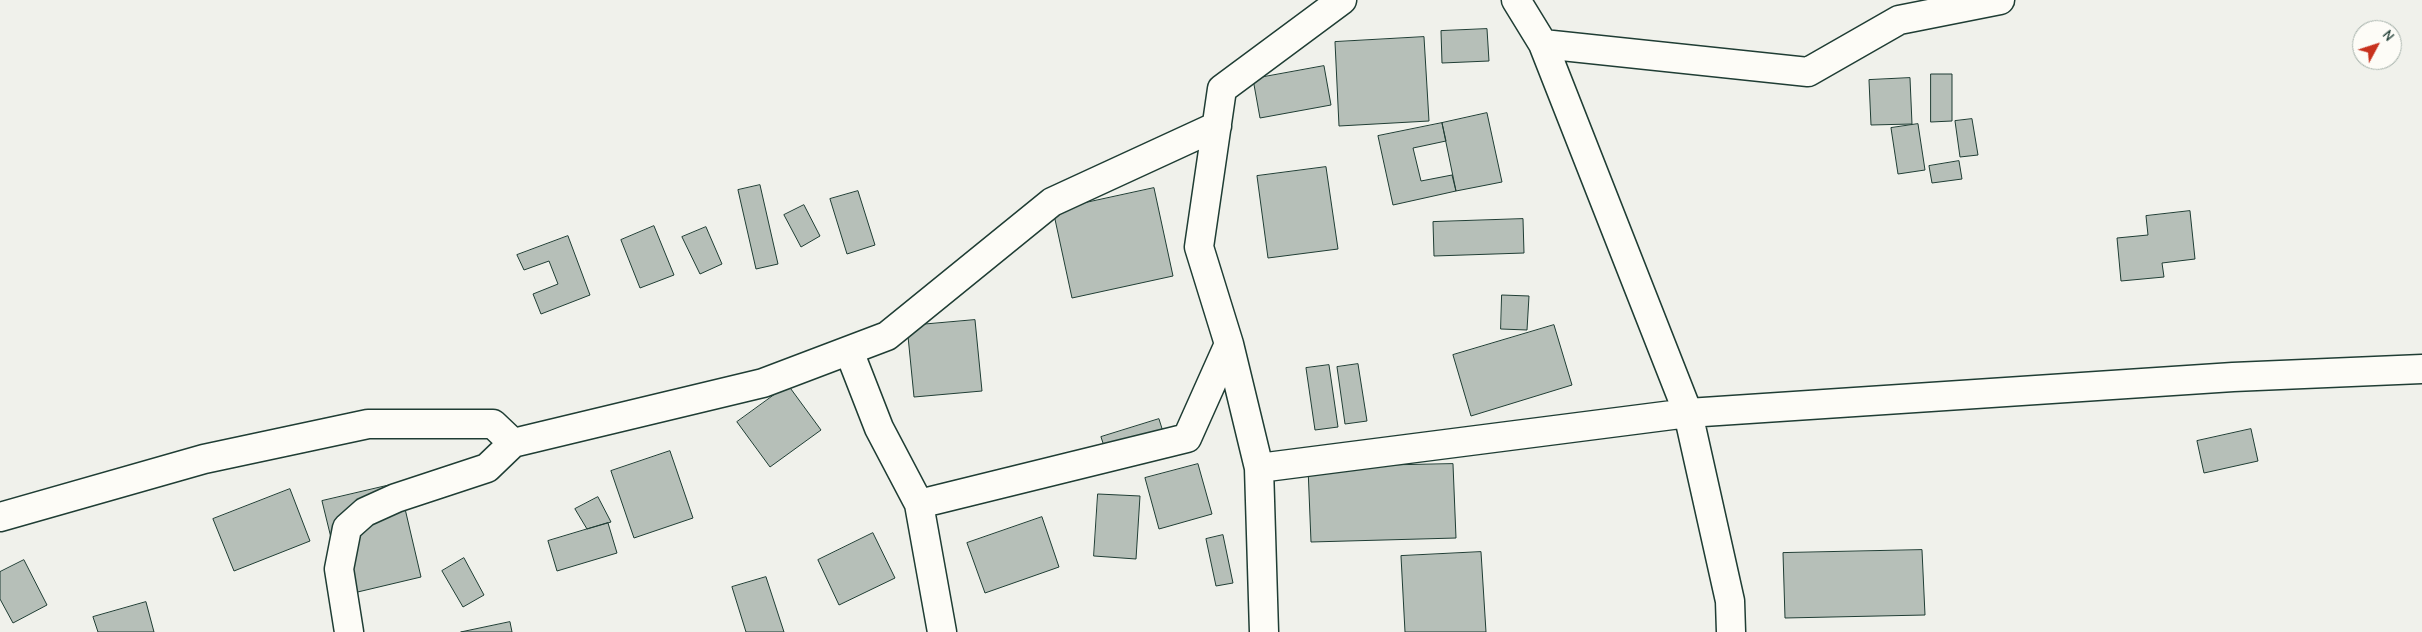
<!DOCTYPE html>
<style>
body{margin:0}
#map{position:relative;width:2422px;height:632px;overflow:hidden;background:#f0f1eb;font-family:"Comic Neue",sans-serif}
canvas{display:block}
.north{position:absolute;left:2352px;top:20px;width:50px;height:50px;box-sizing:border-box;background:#fdfcf7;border:1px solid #a4b0a9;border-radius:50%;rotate:50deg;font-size:14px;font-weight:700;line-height:20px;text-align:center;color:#1f3d34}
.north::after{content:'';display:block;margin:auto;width:18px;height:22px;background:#c8321e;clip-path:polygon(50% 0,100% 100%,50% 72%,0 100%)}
</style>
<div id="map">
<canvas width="2422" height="632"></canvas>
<div class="north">N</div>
</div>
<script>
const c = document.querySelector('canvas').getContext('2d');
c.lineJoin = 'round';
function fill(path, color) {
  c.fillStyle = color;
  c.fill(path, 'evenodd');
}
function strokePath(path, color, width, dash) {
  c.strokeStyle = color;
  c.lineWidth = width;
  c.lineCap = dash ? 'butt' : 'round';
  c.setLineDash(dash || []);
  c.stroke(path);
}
const building = new Path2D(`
 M 1487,29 L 1489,61 L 1442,63 L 1441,31 Z
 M 1424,37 L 1429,121 L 1339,126 L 1335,42 Z
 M 1324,66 L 1331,105 L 1260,118 L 1253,79 Z
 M 1931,74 L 1952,74 L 1952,121 L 1931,122 Z
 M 1910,78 L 1912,124 L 1871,125 L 1869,80 Z
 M 1487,113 L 1502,182 L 1456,191 L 1442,123 Z
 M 1972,119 L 1978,155 L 1960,157 L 1955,121 Z
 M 1442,123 L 1446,141 L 1413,148 L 1421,181 L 1452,175 L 1456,191 L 1393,205 L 1378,136 Z
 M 1918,124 L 1925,170 L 1898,174 L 1891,128 Z
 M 1959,161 L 1962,179 L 1932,183 L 1929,166 Z
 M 1326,167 L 1338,249 L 1268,258 L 1257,176 Z
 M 760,185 L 778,264 L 756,269 L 738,190 Z
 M 1154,188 L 1173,276 L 1072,298 L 1053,210 Z
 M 858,191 L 875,245 L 847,254 L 830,199 Z
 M 804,205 L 820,236 L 801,247 L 784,215 Z
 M 2190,211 L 2195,259 L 2162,263 L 2164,277 L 2121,281 L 2117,238 L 2148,235 L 2146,216 Z
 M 1523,219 L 1524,253 L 1434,256 L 1433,222 Z
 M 654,226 L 674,275 L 640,288 L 621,240 Z
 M 706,227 L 722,264 L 700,274 L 682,237 Z
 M 568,236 L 590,295 L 541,314 L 533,294 L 558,284 L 549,261 L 524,270 L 517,255 Z
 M 1502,295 L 1529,296 L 1527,330 L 1501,329 Z
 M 975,320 L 982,391 L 914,397 L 907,326 Z
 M 1554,325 L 1572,385 L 1471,416 L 1453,355 Z
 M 1358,364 L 1367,421 L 1345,424 L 1337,367 Z
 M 1329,365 L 1338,427 L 1315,430 L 1306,368 Z
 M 788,385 L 821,430 L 770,467 L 737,422 Z
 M 1159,419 L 1165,438 L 1107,455 L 1101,437 Z
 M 2251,429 L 2258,461 L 2204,473 L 2197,441 Z
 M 670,451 L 693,518 L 634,538 L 611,471 Z
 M 1198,464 L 1212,514 L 1159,529 L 1145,478 Z
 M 1453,464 L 1456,538 L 1311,542 L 1308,467 Z
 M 399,483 L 421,577 L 345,595 L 322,501 Z
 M 290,489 L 310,541 L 234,571 L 213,519 Z
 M 1098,494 L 1140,496 L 1136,559 L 1094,556 Z
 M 598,497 L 611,522 L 587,529 L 575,509 Z
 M 1042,517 L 1059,567 L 985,593 L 967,543 Z
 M 608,523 L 617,553 L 557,571 L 548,541 Z
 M 873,533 L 895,578 L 839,605 L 818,560 Z
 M 1223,535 L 1233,583 L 1216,586 L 1206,539 Z
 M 1922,550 L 1925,615 L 1785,618 L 1783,553 Z
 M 1481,552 L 1486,632 L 1405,632 L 1401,556 Z
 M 464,558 L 484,595 L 463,607 L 442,571 Z
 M 24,560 L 47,605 L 13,623 L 0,599 L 0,572 Z
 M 766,577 L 784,632 L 746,632 L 732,587 Z
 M 146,602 L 154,632 L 98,632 L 93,617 Z
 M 510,622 L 512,632 L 461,632 Z`);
const minor = new Path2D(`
 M 1516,0 L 1543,44 L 1688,413 L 1730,601 L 1731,632
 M 1543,44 L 1808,72 L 1899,20 L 2000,0
 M 849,351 L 879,428 L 919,504 L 942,632
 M 1259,468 L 1688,413 L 2233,377 L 2422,369
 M 919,504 L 1187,438 L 1229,344
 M 0,517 L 204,459 L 368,424 L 493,424 L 513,443
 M 349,632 L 339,569 L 347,528 L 365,512 L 396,498 L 487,468 L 513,443 L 763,383 L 887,336 L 1052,202 L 1217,126
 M 1264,632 L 1259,468 L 1229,344 L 1199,247 L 1222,89 L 1342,0`);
fill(building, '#b6bfb8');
strokePath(building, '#1f3d34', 1);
strokePath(minor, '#1f3d34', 31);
strokePath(minor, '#fdfcf7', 28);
</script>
